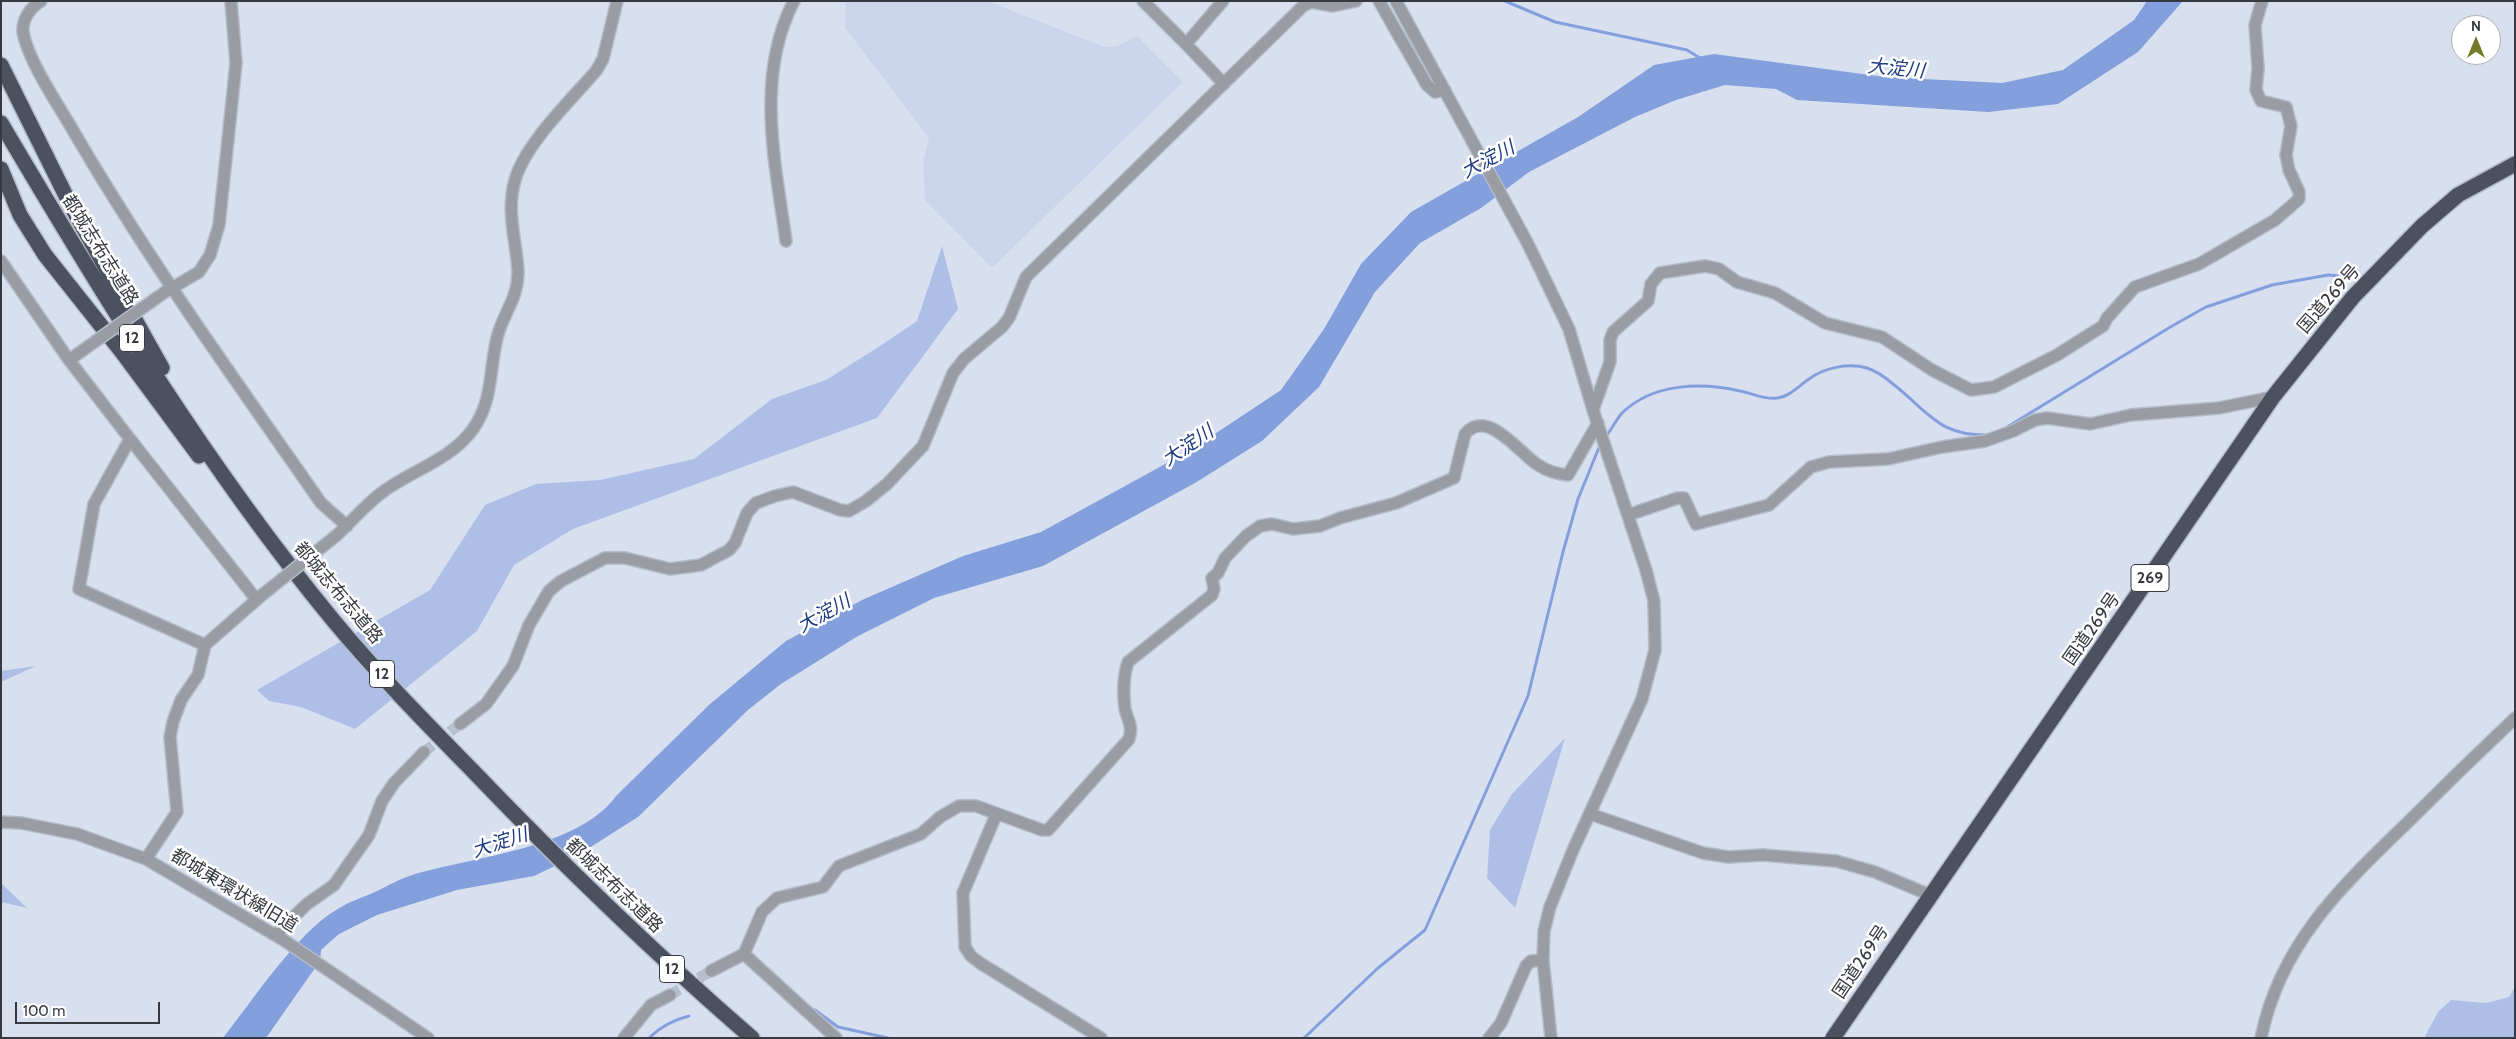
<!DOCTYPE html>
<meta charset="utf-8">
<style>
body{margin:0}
#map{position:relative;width:2516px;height:1039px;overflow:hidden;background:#d8e0f0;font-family:Cabin,sans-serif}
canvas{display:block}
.frame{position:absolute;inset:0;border:2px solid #363940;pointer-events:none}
.north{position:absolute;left:2451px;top:15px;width:50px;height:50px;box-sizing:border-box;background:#fff;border:1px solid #afb0b3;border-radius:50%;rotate:0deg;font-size:14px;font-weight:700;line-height:20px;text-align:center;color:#363940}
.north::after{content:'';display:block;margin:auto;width:18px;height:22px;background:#737b26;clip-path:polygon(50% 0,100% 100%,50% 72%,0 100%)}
.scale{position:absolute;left:15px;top:1002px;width:145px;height:22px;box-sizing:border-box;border:2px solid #363940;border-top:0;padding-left:6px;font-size:15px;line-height:18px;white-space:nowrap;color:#363940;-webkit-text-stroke:4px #fff;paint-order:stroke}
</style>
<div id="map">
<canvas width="2516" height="1039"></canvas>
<div class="frame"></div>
<div class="north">N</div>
<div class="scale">100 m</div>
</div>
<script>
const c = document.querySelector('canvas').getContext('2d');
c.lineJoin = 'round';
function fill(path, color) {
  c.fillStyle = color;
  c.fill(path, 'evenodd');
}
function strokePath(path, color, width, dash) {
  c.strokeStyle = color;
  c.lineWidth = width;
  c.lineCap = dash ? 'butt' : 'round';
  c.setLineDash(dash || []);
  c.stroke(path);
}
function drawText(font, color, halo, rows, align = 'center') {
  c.font = font + ' Cabin,"Noto Sans JP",sans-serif';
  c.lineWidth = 5;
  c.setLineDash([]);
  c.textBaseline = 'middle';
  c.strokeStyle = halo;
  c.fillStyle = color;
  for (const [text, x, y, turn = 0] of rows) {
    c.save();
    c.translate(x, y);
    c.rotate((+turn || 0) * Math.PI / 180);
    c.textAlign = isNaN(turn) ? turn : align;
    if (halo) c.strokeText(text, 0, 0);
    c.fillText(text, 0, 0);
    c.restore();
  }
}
const built = new Path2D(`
 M 846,1 L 987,1 L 1105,47 L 1117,46 L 1137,36 L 1183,82 L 992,268 L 925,200 L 923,164 L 929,138 L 845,28 Z`);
const green = new Path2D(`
 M 942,246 L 958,309 L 877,418 L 573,529 L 514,565 L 477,631 L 355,729 L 301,707 L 269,701 L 257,690 L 430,590 L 485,505 L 536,484 L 600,480 L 694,459 L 772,399 L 826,380 L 880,346 L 917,321 Z
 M 36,666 L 1,682 L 1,671 Z
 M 1565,738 L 1515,908 L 1487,878 L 1490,830 L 1512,794 Z
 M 1,883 L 27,908 L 1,902 Z
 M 2515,987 L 2515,1038 L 2424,1038 L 2438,1012 L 2451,1000 L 2486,1003 L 2509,997 Z`);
const water = new Path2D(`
 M 2147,1 L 2183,1 L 2138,52 L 2058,104 L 1988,112 L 1797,100 L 1776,89 L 1725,85 L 1676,100 L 1635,117 L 1529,172 L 1481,208 L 1420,243 L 1375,292 L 1319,387 L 1262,441 L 1195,483 L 1043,566 L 934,598 L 858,636 L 781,684 L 748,710 L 638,817 L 578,855 L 534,876 L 457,890 L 377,915 L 339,934 L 321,950 L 320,961 L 266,1038 L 223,1038 C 252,1001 297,933 336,910 C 348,902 364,897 377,891 C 389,885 402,878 415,874 C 473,857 579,848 616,796 L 710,704 L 786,641 L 862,600 L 963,556 L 1041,532 L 1189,451 L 1281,390 L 1324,329 L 1361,264 L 1411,212 L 1578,117 L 1654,65 L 1714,54 L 1885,77 L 2002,83 L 2063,70 L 2134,20 Z`);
const stream = new Path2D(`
 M 1505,1 L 1555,22 L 1687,50 L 1700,58
 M 2004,429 L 2172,326 L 2206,307 L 2272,285 L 2328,275 L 2355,277
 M 1605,438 C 1611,430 1616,420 1622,413 C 1653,383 1701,382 1740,391 C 1752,393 1764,400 1777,398 C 1789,397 1800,385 1809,379 C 1825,367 1849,363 1867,368 C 1876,371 1886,378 1893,384 C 1930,413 1938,436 1990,435
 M 815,1010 L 838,1027 L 888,1038
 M 649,1038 C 660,1027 673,1020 689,1016
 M 1304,1038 L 1378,968 L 1425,930 L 1528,696 L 1563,552 L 1578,499 L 1600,445`);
const minorTunnel = new Path2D(`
 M 424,752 L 460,724
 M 670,995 L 711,971`);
const minor = new Path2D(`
 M 41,1 C 31,7 22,19 23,32 C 28,61 59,106 74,132 C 149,261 236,381 321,503 L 347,526
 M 1143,1 L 1186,44
 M 1223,1 L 1186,44 L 1224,84
 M 1379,1 L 1427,85 L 1435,92 L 1445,90
 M 1396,1 L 1528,244 L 1569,329 L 1593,410 L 1646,570 L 1654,601 L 1655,650 L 1642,699 L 1573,850 L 1550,907 L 1544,931 L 1543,960 L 1551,1038
 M 786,241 C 775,162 755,75 794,1
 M 1,261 L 69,360
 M 165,292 L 199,272 L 210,255 L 219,225 L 236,63 L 231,1
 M 79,353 L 69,360 L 130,439 L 94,504 L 79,589 L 205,645
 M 1593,410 L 1610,362 L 1610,340 L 1613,332 L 1648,301 L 1651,284 L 1660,273 L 1705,266 L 1719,269 L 1737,282 L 1775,293 L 1825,323 L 1882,337 L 1932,370 L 1971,390 L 1994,387 L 2057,355 L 2103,326 L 2107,318 L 2135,287 L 2199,264 L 2275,220 L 2299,199 L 2299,192 L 2289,170 L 2286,155 L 2291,126 L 2286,107 L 2261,101 L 2256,90 L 2258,68 L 2255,25 L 2262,1
 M 130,439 L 256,599
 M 1628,515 L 1678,498 L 1684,498 L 1696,524 L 1769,505 L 1811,467 L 1829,462 L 1888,459 L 1942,447 L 1985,441 L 2013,431 L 2035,420 L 2047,418 L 2090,424 L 2131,415 L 2219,408 L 2273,397
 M 337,535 C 352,521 367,503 384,491 C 413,470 452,459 473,429 C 494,400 489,366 498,334 C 505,311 519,296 518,270 C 516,240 506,211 515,180 C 525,144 571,100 596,71 L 603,59 L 617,1
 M 460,724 L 486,704 L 513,666 L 529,625 L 549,591 L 561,581 L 605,558 L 625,558 L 670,569 L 701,565 L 729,550 L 735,543 L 747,513 L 756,503 L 775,496 L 793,492 L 840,510 L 849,511 L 866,501 L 887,484 L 923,446 L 953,373 L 964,359 L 1002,327 L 1009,318 L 1026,277 L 1303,6 L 1311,2 L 1333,6 L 1356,1
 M 1590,814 L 1703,853 L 1728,857 L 1763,855 L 1836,861 L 1875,872 L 1930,895
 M 996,815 L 963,893 L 965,947 L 971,956 L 980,963 L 1101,1038
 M 1,822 L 21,823 L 77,834 L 146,859 L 285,941 L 428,1038
 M 146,859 L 177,812 L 170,737 L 173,722 L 181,700 L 198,675 L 205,645 L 262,595
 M 275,935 L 307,904 L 334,885 L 369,835 L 382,801 L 394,783 L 424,752
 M 744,954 L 836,1038
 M 711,971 L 744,954 L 762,912 L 777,898 L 823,887 L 839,866 L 921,834 L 940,817 L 959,806 L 976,806 L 1042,830 L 1048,830 L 1129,739 C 1133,726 1128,721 1125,709 C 1123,693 1123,677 1128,662 L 1212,595 L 1214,589 L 1212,578 L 1218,573 L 1225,558 L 1246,536 L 1260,526 L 1272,524 L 1293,529 L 1320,526 L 1340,518 L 1396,503 L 1454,478 L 1465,434 C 1487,407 1520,454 1538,465 C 1547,471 1557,474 1568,475 L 1598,423
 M 624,1038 L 651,1005 L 670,995
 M 1489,1038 L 1501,1023 L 1526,966 L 1531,961 L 1543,960
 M 2261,1038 C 2280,944 2341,887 2406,824 C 2442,788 2478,753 2515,718`);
const highway = new Path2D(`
 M 1,65 L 70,204 L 162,368
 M 1,123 C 102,294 206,466 333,620 C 376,672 424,721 471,769 C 561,863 654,953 752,1038
 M 1,169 L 20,215 L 45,255 L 122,352 L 199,456
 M 1833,1038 L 2273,397 L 2353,297 L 2422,226 L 2458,195 L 2515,164`);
const minorBridge = new Path2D(`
 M 79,353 L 165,292
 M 262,595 L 337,535`);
const shields = [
 [132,338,25],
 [2150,578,38],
 [382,674,25],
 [672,969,25]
];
const shieldNames = [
 ["12",132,338],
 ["269",2150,578],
 ["12",382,674],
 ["12",672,969]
];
const streetNames = [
 ["都城志布志道路",100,250,58],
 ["国道269号",2329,299,-49],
 ["都城志布志道路",338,593,50],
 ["国道269号",2092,629,-55],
 ["都城志布志道路",614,886,44],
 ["都城東環状線旧道",234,891,31],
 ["国道269号",1861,962,-56]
];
const waterNames = [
 ["大淀川",1896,69,5],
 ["大淀川",1488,160,-28],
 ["大淀川",1188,446,-34],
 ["大淀川",824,614,-29],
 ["大淀川",500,843,-18]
];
fill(built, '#cad5ec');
fill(green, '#adbfe6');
fill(water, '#83a0dd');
strokePath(stream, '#83a0dd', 3);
strokePath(minorTunnel, '#b8bfcd', 11, [11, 5.5]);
strokePath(minor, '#b4bbc9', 14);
strokePath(highway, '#b4bbc9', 18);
strokePath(minor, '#999ca3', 11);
strokePath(highway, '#4b515f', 15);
strokePath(minorBridge, '#b4bbc9', 14, []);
strokePath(minorBridge, '#999ca3', 11);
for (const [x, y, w] of shields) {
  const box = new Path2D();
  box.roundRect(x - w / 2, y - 13.5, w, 27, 4);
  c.fillStyle = '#fff';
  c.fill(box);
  strokePath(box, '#363940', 1);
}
drawText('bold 16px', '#363940', null, shieldNames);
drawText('18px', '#363940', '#fff', streetNames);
drawText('italic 19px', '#1e3b82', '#fff', waterNames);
</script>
